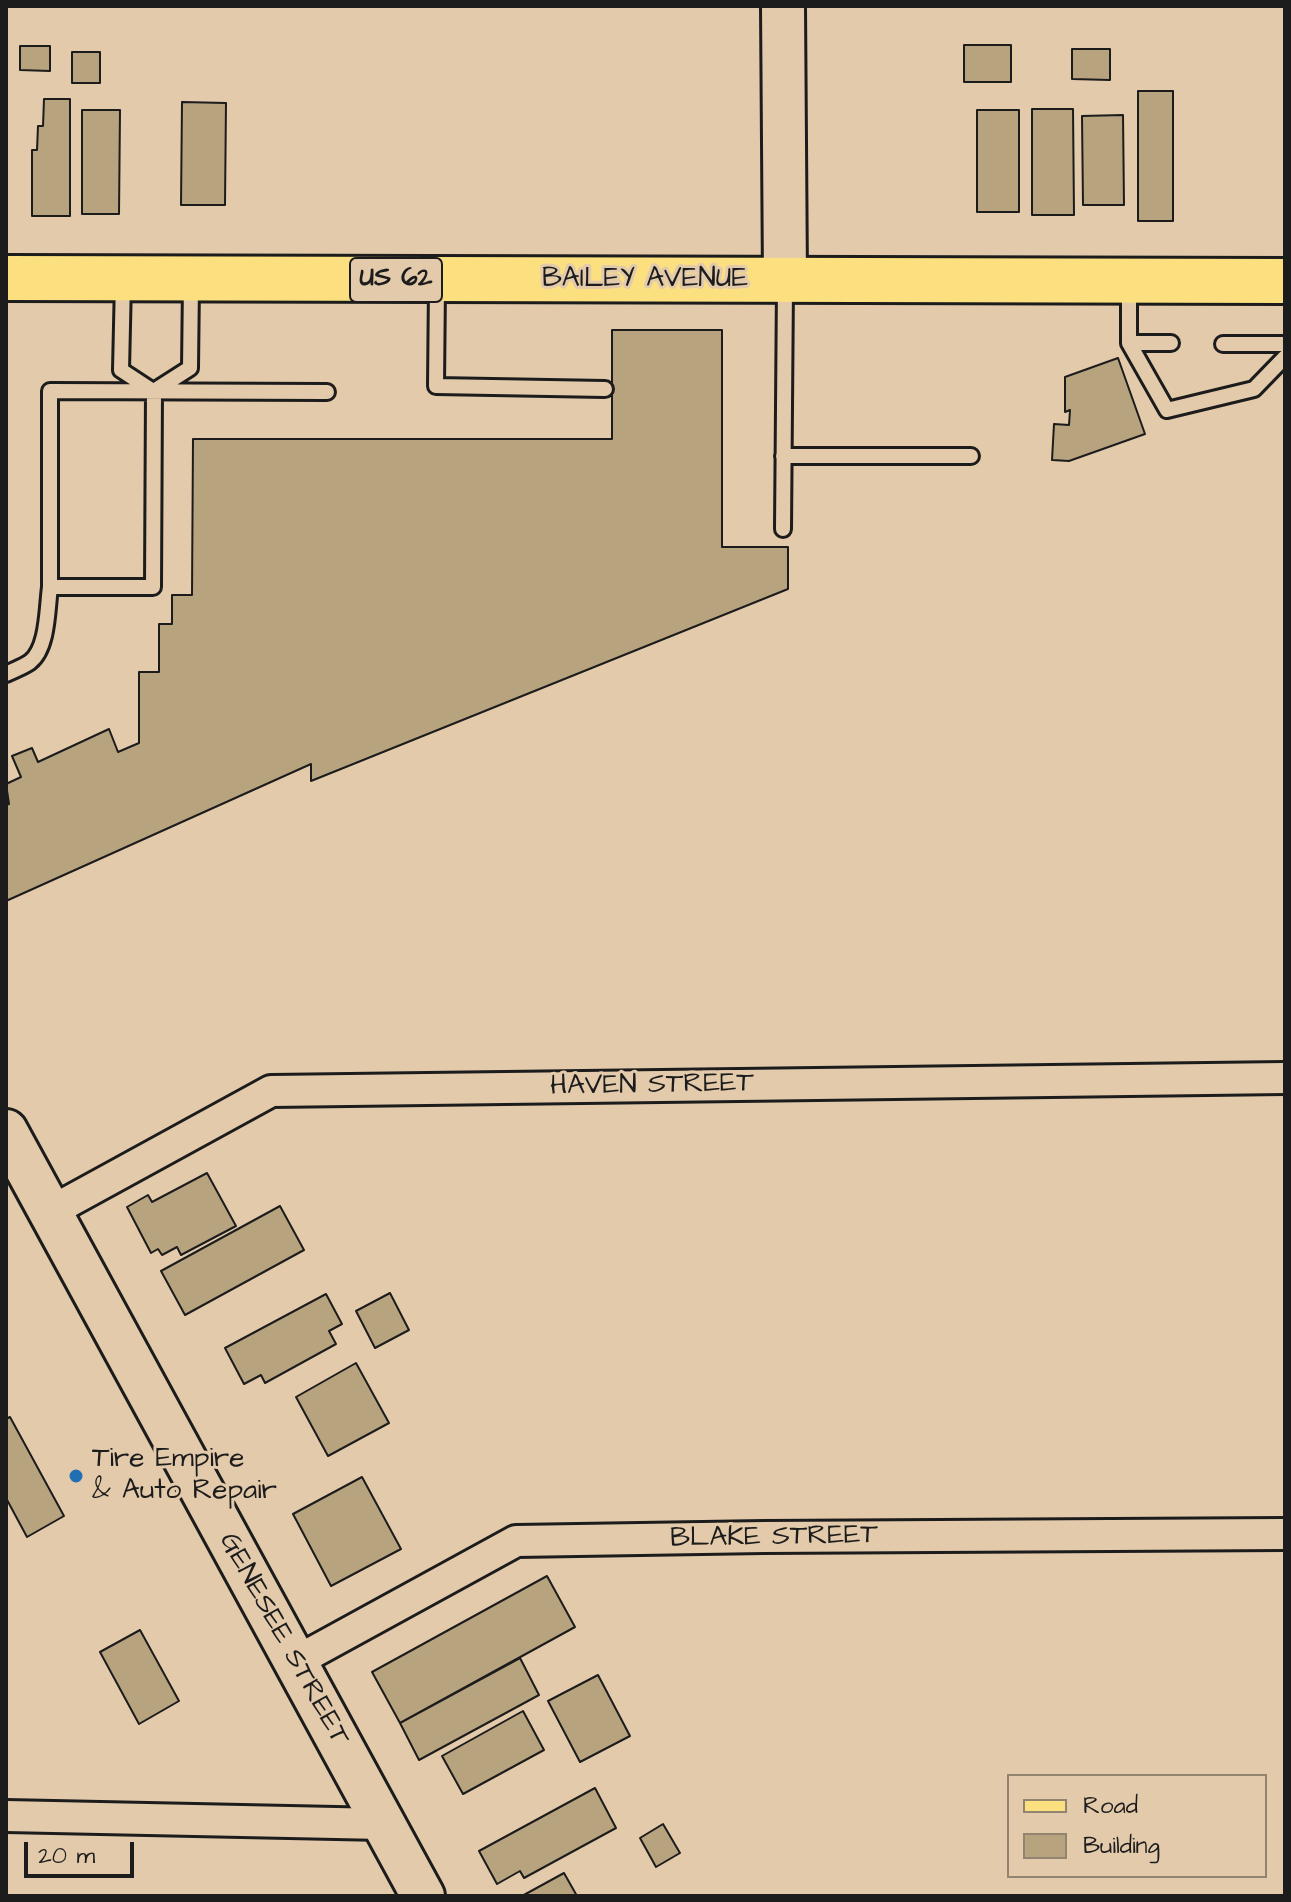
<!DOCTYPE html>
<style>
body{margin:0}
#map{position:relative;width:1291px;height:1902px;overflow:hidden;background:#e3caab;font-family:"Architects Daughter",sans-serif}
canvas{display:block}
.frame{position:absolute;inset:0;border:8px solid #1c1c1c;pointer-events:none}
.legend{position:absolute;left:1007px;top:1774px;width:260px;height:104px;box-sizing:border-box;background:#e3caab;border:2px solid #938472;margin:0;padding:10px 14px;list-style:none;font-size:24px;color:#1c1c1c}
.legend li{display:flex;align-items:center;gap:16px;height:40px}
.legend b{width:40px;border:2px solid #938472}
.scale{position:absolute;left:24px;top:1842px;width:110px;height:36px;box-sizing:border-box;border:4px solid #1c1c1c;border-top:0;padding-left:10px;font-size:24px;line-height:28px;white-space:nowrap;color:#1c1c1c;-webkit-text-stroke:6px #e3caab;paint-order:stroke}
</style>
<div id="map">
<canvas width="1291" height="1902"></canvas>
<div class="frame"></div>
<ul class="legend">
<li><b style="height:10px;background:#fce080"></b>Road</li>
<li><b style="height:22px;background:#b8a37f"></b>Building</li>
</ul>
<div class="scale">20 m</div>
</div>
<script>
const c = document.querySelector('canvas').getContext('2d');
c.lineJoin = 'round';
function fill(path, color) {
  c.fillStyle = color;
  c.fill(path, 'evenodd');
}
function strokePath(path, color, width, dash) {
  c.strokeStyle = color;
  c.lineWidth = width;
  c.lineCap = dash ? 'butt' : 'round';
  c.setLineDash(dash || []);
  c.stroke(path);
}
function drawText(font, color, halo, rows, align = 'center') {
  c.font = font + ' "Architects Daughter",sans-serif';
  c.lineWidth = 6;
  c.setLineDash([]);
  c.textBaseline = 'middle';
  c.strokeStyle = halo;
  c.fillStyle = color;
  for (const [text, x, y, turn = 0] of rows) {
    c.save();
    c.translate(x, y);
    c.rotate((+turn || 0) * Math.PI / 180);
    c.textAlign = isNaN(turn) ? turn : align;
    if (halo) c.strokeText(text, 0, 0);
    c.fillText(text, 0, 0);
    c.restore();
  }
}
const building = new Path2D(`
 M 964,45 L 1011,45 L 1011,82 L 964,82 Z
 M 20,46 L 50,46 L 50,71 L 20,70 Z
 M 1072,49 L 1110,49 L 1110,80 L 1072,79 Z
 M 72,52 L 100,52 L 100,83 L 72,83 Z
 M 1138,91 L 1173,91 L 1173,221 L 1138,221 Z
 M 44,99 L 70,99 L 70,216 L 32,216 L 32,150 L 37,150 L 38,126 L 43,126 Z
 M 182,102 L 226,103 L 225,205 L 181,205 Z
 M 1032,109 L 1073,109 L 1074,215 L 1032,215 Z
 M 82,110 L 120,110 L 119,214 L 82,214 Z
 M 977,110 L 1019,110 L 1019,212 L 977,212 Z
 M 1123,115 L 1124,205 L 1083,205 L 1082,116 Z
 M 612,330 L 722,330 L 722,547 L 788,547 L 788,589 L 311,781 L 311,764 L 6,901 L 6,805 L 9,804 L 6,784 L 21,777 L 12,756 L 32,748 L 38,762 L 109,729 L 118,752 L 139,743 L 139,672 L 159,672 L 159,624 L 172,624 L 172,595 L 192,595 L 193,439 L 612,439 Z
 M 1118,358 L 1145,434 L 1069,461 L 1052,460 L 1054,424 L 1069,425 L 1070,410 L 1065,412 L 1065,377 Z
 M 207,1173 L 236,1226 L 181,1255 L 177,1247 L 162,1255 L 158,1249 L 151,1253 L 127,1207 L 148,1195 L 152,1202 Z
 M 280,1206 L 304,1250 L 185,1315 L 161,1271 Z
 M 390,1293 L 409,1330 L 375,1348 L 356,1311 Z
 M 326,1294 L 342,1324 L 329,1331 L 336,1344 L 265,1383 L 261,1375 L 244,1384 L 225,1348 Z
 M 356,1363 L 389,1423 L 328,1456 L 296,1397 Z
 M 10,1417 L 64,1516 L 27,1537 L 6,1498 L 6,1419 Z
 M 362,1477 L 401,1549 L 331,1586 L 293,1514 Z
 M 547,1576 L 575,1627 L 400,1723 L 372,1672 Z
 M 140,1630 L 179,1701 L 139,1724 L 100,1652 Z
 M 520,1658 L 539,1695 L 419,1760 L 400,1723 Z
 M 598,1675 L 630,1736 L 580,1762 L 548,1701 Z
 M 523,1711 L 544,1750 L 463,1794 L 442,1756 Z
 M 595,1788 L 616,1828 L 524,1878 L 520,1871 L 497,1884 L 479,1851 Z
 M 663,1824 L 680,1853 L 656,1867 L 640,1838 Z
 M 564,1873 L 577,1896 L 522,1896 Z`);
const lane = new Path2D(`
 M 123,281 L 121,370 L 153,391
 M 437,285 L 436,386 L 605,389
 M 1129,285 L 1129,343 L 1167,410 L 1254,389 L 1285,357
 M 1129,343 L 1171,343
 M 1223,344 L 1285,344
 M 154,391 L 190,368 L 191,284
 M 783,456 L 971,456
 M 783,529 L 785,285
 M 50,587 L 153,587 L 154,391
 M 6,674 C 14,670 23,667 30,662 C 48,648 47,609 50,587 L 50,391 L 327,392`);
const street = new Path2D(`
 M 50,1212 L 271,1091 L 1285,1078
 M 295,1662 L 516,1541 L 764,1537 L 1285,1534
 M 6,1816 L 383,1824`);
const secondary = new Path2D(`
 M 783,6 L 785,280
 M 6,1131 L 423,1896`);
const primary = new Path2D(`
 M 6,278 L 1285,281`);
const markers = [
 [76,1476,8,"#1f6fb2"]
];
const shields = [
 [396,280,92]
];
const shieldNames = [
 ["US 62",396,280]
];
const streetNames = [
 ["BAILEY AVENUE",645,280],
 ["HAVEN STREET",652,1086,-1],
 ["BLAKE STREET",774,1538,-1],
 ["GENESEE STREET",283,1640,61]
];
const poiNames = [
 ["Tire Empire",92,1460],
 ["& Auto Repair",92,1492]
];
fill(building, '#b8a37f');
strokePath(building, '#1c1c1c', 2);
strokePath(lane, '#1c1c1c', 20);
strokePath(street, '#1c1c1c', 36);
strokePath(secondary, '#1c1c1c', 48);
strokePath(primary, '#1c1c1c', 50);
strokePath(lane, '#e3caab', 14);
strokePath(street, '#e3caab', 30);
strokePath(secondary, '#e3caab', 42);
strokePath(primary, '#fce080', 44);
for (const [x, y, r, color] of markers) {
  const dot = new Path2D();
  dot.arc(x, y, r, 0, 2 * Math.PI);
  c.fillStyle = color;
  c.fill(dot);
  strokePath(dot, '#e3caab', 3);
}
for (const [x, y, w] of shields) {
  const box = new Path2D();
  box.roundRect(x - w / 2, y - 22, w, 44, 6);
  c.fillStyle = '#e3caab';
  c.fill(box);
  strokePath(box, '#1c1c1c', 2);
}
drawText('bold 26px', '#1c1c1c', null, shieldNames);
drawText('28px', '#1c1c1c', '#e3caab', streetNames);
drawText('28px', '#1c1c1c', '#e3caab', poiNames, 'left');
</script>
